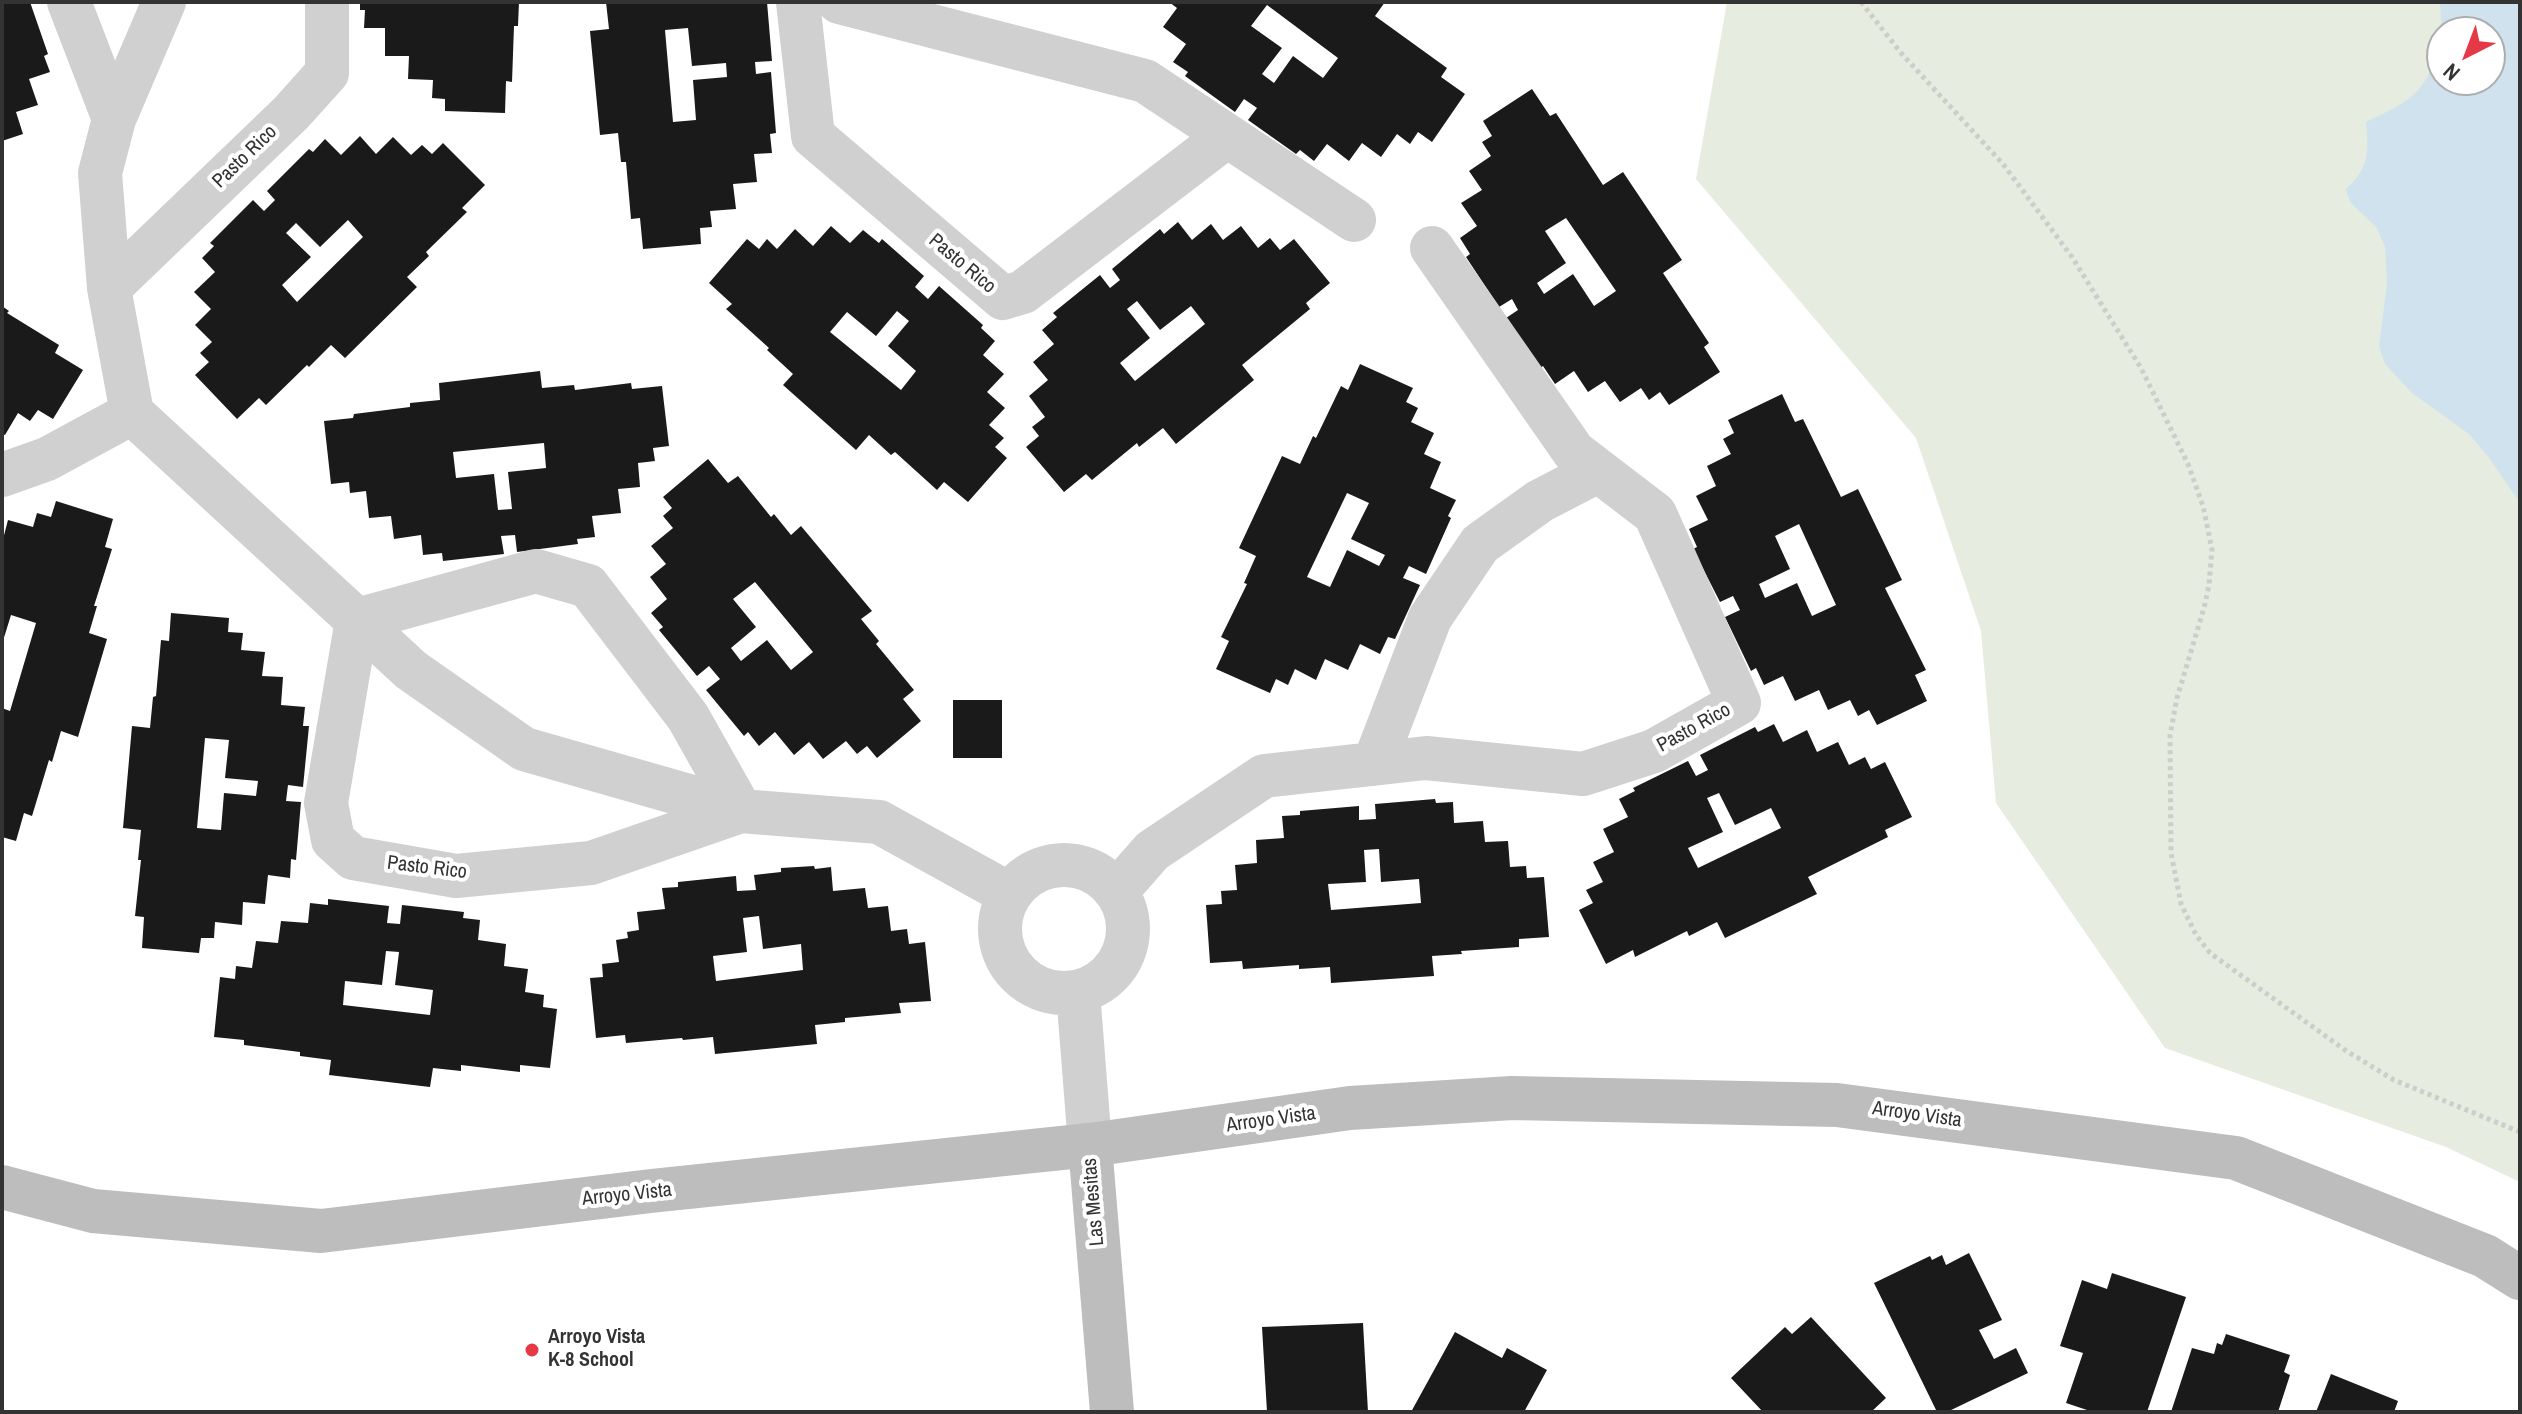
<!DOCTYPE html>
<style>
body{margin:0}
#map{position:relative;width:2522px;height:1414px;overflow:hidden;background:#fff;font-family:"Archivo Narrow",sans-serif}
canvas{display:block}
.frame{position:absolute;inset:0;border:4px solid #333;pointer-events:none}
.north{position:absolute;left:2426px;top:16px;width:80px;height:80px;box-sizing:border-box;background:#fff;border:2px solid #adadad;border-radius:50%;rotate:222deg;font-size:22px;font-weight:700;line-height:32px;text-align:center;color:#333}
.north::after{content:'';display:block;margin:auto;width:28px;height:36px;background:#e63946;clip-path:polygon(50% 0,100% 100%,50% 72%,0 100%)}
</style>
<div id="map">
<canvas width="2522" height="1414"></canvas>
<div class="frame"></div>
<div class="north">N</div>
</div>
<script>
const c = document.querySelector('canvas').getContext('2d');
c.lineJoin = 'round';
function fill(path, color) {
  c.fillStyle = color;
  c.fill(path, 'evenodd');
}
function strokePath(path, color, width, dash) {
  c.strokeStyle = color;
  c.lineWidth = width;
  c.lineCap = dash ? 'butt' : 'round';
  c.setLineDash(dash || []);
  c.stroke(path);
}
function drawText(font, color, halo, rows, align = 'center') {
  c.font = font + ' "Archivo Narrow",sans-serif';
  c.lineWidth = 8;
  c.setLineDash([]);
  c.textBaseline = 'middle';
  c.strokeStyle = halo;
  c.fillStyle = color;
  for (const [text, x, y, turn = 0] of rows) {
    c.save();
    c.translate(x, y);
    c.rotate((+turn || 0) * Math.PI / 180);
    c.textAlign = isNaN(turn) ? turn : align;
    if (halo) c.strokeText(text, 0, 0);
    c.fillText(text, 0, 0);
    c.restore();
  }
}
const green = new Path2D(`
 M 1727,2 L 2520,2 L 2520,1182 L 2446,1147 L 2165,1048 L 1996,803 L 1981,631 L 1916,438 L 1696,179 ZM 2442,32 L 2490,32 L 2490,80 L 2442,80 Z`);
const water = new Path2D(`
 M 2440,2 L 2520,2 L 2520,503 L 2490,459 L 2469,434 L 2412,393 L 2385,364 L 2379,346 L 2387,284 L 2385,247 L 2377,228 L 2350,202 L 2346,189 C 2369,169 2369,151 2366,122 C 2417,98 2427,92 2442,35 L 2442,80 L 2490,80 L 2490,32 L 2442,32 Z`);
const building = new Path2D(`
 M 2,2 L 30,2 L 48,54 L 44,56 L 50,72 L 29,79 L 38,105 L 16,112 L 23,134 L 2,141 Z
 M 360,2 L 519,2 L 518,26 L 514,26 L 512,82 L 506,81 L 505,113 L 445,111 L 445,99 L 432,98 L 433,80 L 408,79 L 409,56 L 385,56 L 385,28 L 364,28 L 365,10 L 360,10 Z
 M 606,2 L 767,2 L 772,61 L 755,62 L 756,74 L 771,72 L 776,133 L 770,134 L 772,153 L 754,154 L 757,182 L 733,184 L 736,209 L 710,211 L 712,227 L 700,228 L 701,244 L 643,249 L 640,218 L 631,219 L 626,162 L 621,162 L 618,133 L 600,135 L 590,31 L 609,29 ZM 688,28 L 692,66 L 726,63 L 727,77 L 693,80 L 696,120 L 673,122 L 665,30 Z
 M 1169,2 L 1385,2 L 1375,16 L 1447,68 L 1441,77 L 1465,94 L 1432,142 L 1418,132 L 1410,144 L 1397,134 L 1381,157 L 1362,143 L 1349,161 L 1327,144 L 1314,161 L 1300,150 L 1296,154 L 1248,120 L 1257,108 L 1244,99 L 1235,112 L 1185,76 L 1188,72 L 1173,62 L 1186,44 L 1163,27 L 1177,8 ZM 1267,5 L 1338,58 L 1323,78 L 1293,56 L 1274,83 L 1262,74 L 1282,48 L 1251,26 Z
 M 1532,89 L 1550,116 L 1556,113 L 1603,185 L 1623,172 L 1682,260 L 1663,273 L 1709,343 L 1704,347 L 1720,372 L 1669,405 L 1660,392 L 1649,400 L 1641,388 L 1620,402 L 1605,381 L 1588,392 L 1574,371 L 1555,384 L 1543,366 L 1540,368 L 1506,318 L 1518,310 L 1512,299 L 1499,307 L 1466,257 L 1470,254 L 1460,238 L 1477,226 L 1461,203 L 1482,190 L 1469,171 L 1491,156 L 1482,142 L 1492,136 L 1483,121 ZM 1566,218 L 1616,291 L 1594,306 L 1573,274 L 1544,294 L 1537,283 L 1566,263 L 1545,231 Z
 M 360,136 L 376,154 L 393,137 L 411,155 L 422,145 L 432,154 L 443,143 L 485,185 L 462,208 L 467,212 L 426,252 L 429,256 L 407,277 L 417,287 L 345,358 L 331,345 L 309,367 L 307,365 L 266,405 L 259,398 L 237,419 L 195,375 L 209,362 L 200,353 L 212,342 L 195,325 L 211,309 L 194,292 L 215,272 L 202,258 L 214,246 L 210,243 L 253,200 L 264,211 L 275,200 L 267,191 L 309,149 L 313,152 L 325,139 L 341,155 ZM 348,220 L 363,237 L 297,302 L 282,285 L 311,257 L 286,233 L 296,223 L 320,247 Z
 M 1178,222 L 1192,240 L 1211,224 L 1223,240 L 1241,226 L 1258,248 L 1270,238 L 1280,250 L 1294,239 L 1330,283 L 1306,303 L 1310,309 L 1242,365 L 1254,380 L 1176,444 L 1163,428 L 1139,447 L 1137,443 L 1092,480 L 1086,474 L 1064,492 L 1026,447 L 1039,436 L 1032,427 L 1045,417 L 1029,396 L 1048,380 L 1033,362 L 1054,344 L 1042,330 L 1057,317 L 1053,313 L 1100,275 L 1110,288 L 1120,280 L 1112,269 L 1160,229 L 1164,234 ZM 1137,301 L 1160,330 L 1191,306 L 1205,324 L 1135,381 L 1120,363 L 1150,338 L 1127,309 Z
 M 831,226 L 850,243 L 863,230 L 879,243 L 882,239 L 924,276 L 915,287 L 928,299 L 939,286 L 983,325 L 981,328 L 995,341 L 983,355 L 1004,374 L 987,392 L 1005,408 L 989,425 L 1004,438 L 995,447 L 1007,458 L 968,502 L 944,482 L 937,490 L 895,452 L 891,455 L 869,435 L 856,450 L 783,385 L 793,374 L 767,350 L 769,348 L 726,309 L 732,304 L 709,283 L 747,239 L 759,249 L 767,239 L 777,249 L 795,229 L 813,246 ZM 897,311 L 909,321 L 888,346 L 916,371 L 901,390 L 830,332 L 847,312 L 876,336 Z
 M 2,306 L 9,311 L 7,313 L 59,345 L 55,353 L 83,370 L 53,419 L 38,410 L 30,421 L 18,413 L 5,435 L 2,434 Z
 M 1360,364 L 1413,388 L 1406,402 L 1418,408 L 1411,422 L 1434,433 L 1424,454 L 1441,462 L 1430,488 L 1456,500 L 1448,516 L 1451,518 L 1426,574 L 1409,566 L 1403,578 L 1420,585 L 1395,639 L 1388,637 L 1380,654 L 1360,644 L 1348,670 L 1325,659 L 1316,680 L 1295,669 L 1288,685 L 1276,679 L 1270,693 L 1216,669 L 1229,641 L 1221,637 L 1247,584 L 1244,583 L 1256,556 L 1239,548 L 1282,456 L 1300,464 L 1313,436 L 1316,438 L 1341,386 L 1348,390 ZM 1347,493 L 1369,503 L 1351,539 L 1385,555 L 1379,566 L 1347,550 L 1330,587 L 1307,577 Z
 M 540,371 L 542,388 L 574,385 L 575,390 L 631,383 L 632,389 L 662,386 L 669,446 L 653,448 L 655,461 L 638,463 L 640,487 L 618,489 L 621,513 L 592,516 L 595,537 L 577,539 L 578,544 L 517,552 L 515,535 L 501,536 L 504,554 L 443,561 L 442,553 L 423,555 L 421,535 L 394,539 L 391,516 L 369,518 L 366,491 L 350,493 L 349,482 L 331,484 L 324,421 L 353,418 L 354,414 L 410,407 L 410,403 L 440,400 L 439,383 ZM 544,443 L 546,468 L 508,472 L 512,509 L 498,510 L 494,474 L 456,478 L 453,452 Z
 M 1782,394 L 1795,422 L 1803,419 L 1841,497 L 1858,489 L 1902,580 L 1885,588 L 1926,670 L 1915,675 L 1927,701 L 1877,725 L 1869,710 L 1858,716 L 1850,700 L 1828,710 L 1819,690 L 1795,701 L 1783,676 L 1764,685 L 1756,668 L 1751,671 L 1725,617 L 1740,610 L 1733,596 L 1720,602 L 1693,549 L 1697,547 L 1689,529 L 1708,520 L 1696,496 L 1716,486 L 1707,466 L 1731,454 L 1723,439 L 1734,433 L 1728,420 ZM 1799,524 L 1836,605 L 1812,616 L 1797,583 L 1765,598 L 1759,584 L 1790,569 L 1775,536 Z
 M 708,459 L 728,483 L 738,476 L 771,517 L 774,514 L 791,535 L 801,526 L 872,611 L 861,619 L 879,641 L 876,644 L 914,690 L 903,699 L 921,721 L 877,758 L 867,746 L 857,754 L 846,741 L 823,759 L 809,742 L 794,755 L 775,732 L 759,746 L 748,732 L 744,736 L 706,690 L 720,679 L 709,666 L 697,676 L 659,630 L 663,627 L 651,613 L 667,599 L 650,577 L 666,564 L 651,546 L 673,528 L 663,516 L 672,508 L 663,497 ZM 755,582 L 813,652 L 791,670 L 767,640 L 741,661 L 731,648 L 756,627 L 733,599 Z
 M 56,501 L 113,519 L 105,547 L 112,549 L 94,606 L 97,606 L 89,633 L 107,639 L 78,737 L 61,731 L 52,762 L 49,760 L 32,816 L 24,813 L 16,841 L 2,837 L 2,708 L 10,711 L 36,623 L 11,615 L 2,644 L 2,543 L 8,520 L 33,527 L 37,513 L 51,517 Z
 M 171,613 L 229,618 L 228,632 L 243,633 L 241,650 L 265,652 L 262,676 L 283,677 L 281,705 L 305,707 L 303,726 L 309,726 L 303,787 L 288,785 L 286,801 L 301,802 L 296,860 L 291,859 L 290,878 L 268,875 L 265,904 L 243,902 L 242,925 L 215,922 L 214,938 L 201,938 L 199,953 L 142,948 L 144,917 L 135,916 L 141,860 L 138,860 L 141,830 L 123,828 L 132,726 L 150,728 L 153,697 L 156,696 L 161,640 L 169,641 ZM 205,738 L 229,740 L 225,778 L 258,781 L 256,796 L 224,793 L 221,830 L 197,828 Z
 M 953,700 L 1002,700 L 1002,758 L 953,758 Z
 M 1774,724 L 1783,742 L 1807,730 L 1817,752 L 1838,742 L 1849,765 L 1865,757 L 1871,769 L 1885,762 L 1912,817 L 1885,830 L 1888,837 L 1808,877 L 1817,894 L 1725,938 L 1717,922 L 1689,936 L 1687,931 L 1635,957 L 1633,950 L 1606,964 L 1579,910 L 1593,903 L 1586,890 L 1603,882 L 1593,862 L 1614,852 L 1603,829 L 1628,817 L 1619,799 L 1635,791 L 1633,788 L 1688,761 L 1696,776 L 1708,770 L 1700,755 L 1755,727 L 1758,732 ZM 1719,793 L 1735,825 L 1771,808 L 1781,828 L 1698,868 L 1688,848 L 1723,832 L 1707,798 Z
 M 1435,799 L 1436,803 L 1453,802 L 1454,823 L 1483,821 L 1485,842 L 1508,841 L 1510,867 L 1526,866 L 1527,878 L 1544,877 L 1549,937 L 1519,939 L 1519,947 L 1461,951 L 1462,954 L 1432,956 L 1434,976 L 1331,983 L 1330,967 L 1299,969 L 1299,965 L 1243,969 L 1242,961 L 1210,963 L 1206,905 L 1222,904 L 1221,891 L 1237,890 L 1235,865 L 1257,863 L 1256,840 L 1284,838 L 1282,816 L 1300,815 L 1300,811 L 1359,806 L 1359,820 L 1376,819 L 1375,804 ZM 1379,849 L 1381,882 L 1419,879 L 1421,903 L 1331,910 L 1328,884 L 1366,882 L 1364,850 Z
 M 814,866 L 815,869 L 831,867 L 833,891 L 865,888 L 868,908 L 888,906 L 891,931 L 907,929 L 909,944 L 925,942 L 931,1001 L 899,1003 L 901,1013 L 845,1018 L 845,1022 L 815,1025 L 817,1044 L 715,1054 L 713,1037 L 683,1040 L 682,1038 L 626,1043 L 625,1035 L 596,1038 L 590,978 L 603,977 L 602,964 L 619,962 L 616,940 L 628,938 L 627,932 L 639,930 L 637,912 L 665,909 L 662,888 L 678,887 L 678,882 L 736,876 L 737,891 L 756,890 L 754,875 L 781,872 L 781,868 ZM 759,916 L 763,949 L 801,944 L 803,970 L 716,981 L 713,956 L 747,952 L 743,918 Z
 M 328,899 L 389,906 L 387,923 L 400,924 L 402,905 L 464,912 L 463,918 L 480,920 L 478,940 L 506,944 L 504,966 L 528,969 L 525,992 L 544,995 L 543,1007 L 557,1009 L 550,1068 L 520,1065 L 520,1072 L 461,1065 L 461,1071 L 433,1068 L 430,1087 L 329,1075 L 331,1060 L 300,1056 L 300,1052 L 244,1045 L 244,1040 L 214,1037 L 220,977 L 235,979 L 236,966 L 252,968 L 256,941 L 278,943 L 281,921 L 308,923 L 310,903 L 328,905 ZM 386,951 L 399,952 L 395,985 L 433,990 L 430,1015 L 343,1005 L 345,981 L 382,985 Z
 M 1969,1253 L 2002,1320 L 1979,1330 L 1994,1359 L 2016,1348 L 2028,1373 L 1947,1412 L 1937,1412 L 1874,1283 L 1930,1256 L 1932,1260 L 1942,1255 L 1946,1265 Z
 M 2112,1273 L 2186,1297 L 2147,1412 L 2093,1412 L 2066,1403 L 2083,1353 L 2060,1346 L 2082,1280 L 2107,1289 Z
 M 1811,1317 L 1886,1398 L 1871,1412 L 1763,1412 L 1731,1378 L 1785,1327 L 1792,1334 Z
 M 1363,1323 L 1368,1412 L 1267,1412 L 1262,1327 Z
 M 1455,1332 L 1502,1358 L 1507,1348 L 1547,1370 L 1524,1412 L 1411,1412 Z
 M 2226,1334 L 2290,1355 L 2284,1372 L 2290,1375 L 2278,1412 L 2171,1412 L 2192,1348 L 2214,1354 L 2217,1343 L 2222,1345 Z
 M 2331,1374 L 2398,1401 L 2394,1412 L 2316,1412 Z`);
const path = new Path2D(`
 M 1861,2 L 1901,53 L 2003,164 L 2072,257 L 2141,368 L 2188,464 L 2203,506 L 2212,549 L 2209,585 L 2204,608 L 2177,698 L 2170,735 L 2171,853 L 2181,904 L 2196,935 L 2210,953 L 2345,1050 L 2394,1080 L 2520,1132`);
const street = new Path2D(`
 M 69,2 L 114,119
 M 164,2 L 114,119 L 100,173 L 109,288 L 132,413 L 411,670 L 524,749 L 741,811 L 879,822 L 1009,894
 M 798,2 L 813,136 L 1003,298 L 1023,292 L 1227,136
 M 839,2 L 1145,81 L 1354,220
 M 109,288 L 291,113 L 327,73 L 327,2
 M 2,475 L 47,459 L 132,413
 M 536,571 L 588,586 L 688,717 L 741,811 L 591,863 L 456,876 L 353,858 L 333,840 L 326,803 L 357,620 Z
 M 1374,764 L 1430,618 L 1480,544 L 1540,501 L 1598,471
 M1000 929a64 64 0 1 1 128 0a64 64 0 1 1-128 0Z
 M 1117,891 L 1152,851 L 1264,776 L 1426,758 L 1583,774 L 1654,751 L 1739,703 L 1655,514 L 1574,452 L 1432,248
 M 1078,992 L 1090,1145`);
const secondary = new Path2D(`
 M 1090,1145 L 1112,1412
 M 2,1187 L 93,1211 L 321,1231 L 651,1191 L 1090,1145 L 1350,1108 L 1512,1098 L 1837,1105 L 2236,1158 L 2485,1256 L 2520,1278`);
const markers = [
 [532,1350,8,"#e63946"]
];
const streetNames = [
 ["Pasto Rico",245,157,-44],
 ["Pasto Rico",962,264,40],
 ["Pasto Rico",1694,728,-29],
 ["Pasto Rico",427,868,7],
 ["Arroyo Vista",1917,1115,8],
 ["Arroyo Vista",1271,1120,-8],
 ["Arroyo Vista",627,1195,-6],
 ["Las Mesitas",1094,1202,-95]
];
const poiNames = [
 ["Arroyo Vista",548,1338],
 ["K-8 School",548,1361]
];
fill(green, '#e6ecdf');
fill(water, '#cfe2ee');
fill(building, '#1a1a1a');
strokePath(path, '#cdcdcd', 5, [4, 4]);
strokePath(street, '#d0d0d0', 44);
strokePath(secondary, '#bdbdbd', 44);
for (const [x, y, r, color] of markers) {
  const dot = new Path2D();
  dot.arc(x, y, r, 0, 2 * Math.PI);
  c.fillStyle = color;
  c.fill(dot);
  strokePath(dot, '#fff', 3);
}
drawText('20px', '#333', '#fff', streetNames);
drawText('bold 20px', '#333', '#fff', poiNames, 'left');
</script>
